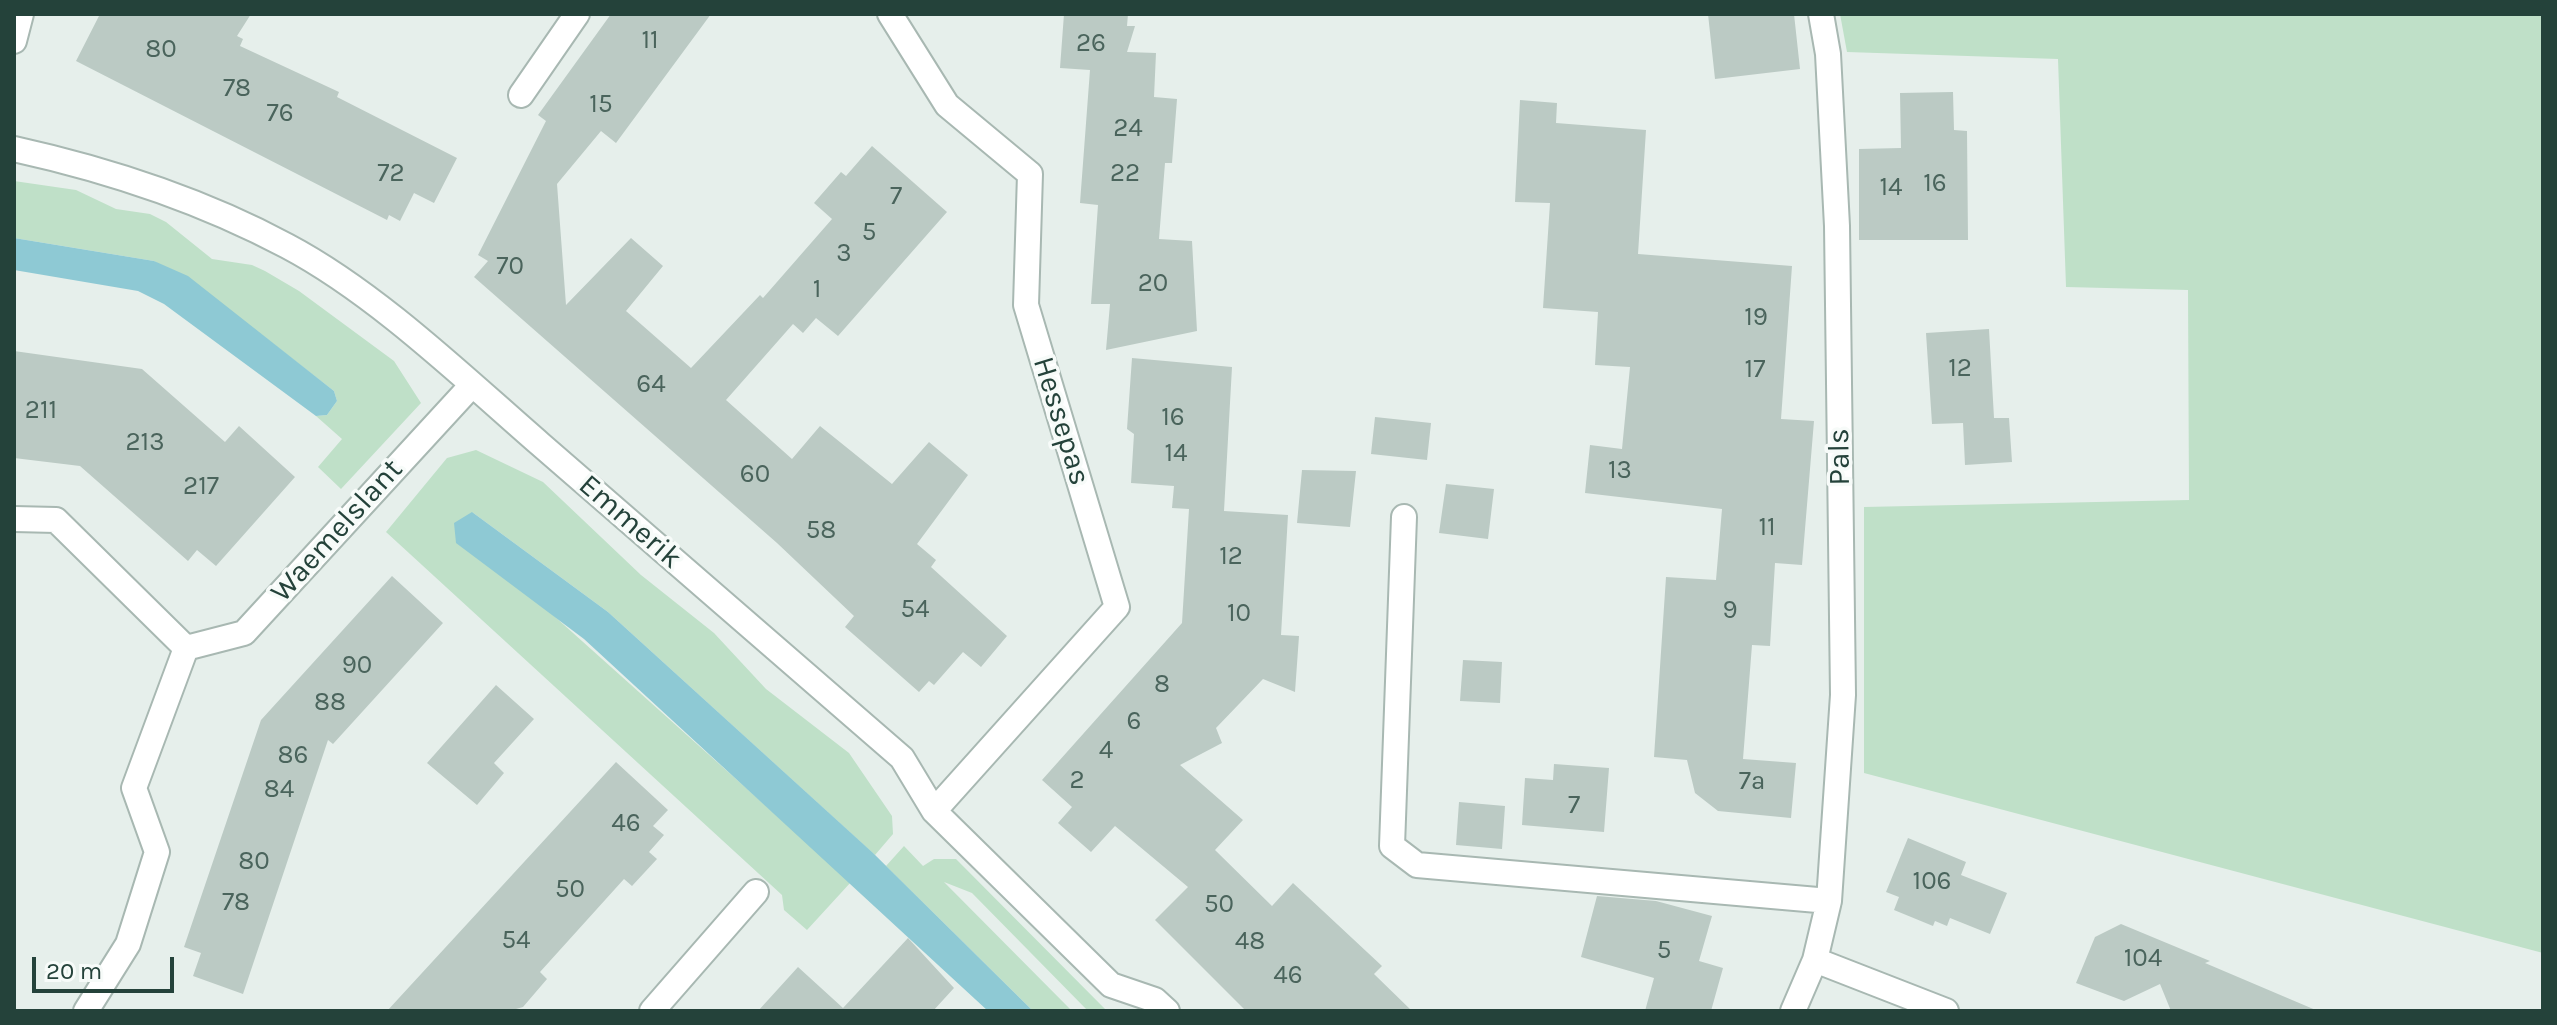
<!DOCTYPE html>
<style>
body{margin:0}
#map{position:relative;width:2557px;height:1025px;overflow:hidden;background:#e6efeb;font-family:Karla,sans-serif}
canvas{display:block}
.frame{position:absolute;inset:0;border:16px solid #24423a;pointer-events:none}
.scale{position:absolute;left:32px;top:957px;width:142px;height:36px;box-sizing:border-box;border:4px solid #24423a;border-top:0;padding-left:10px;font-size:24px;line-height:28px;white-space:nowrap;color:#24423a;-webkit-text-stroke:6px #f7fbf9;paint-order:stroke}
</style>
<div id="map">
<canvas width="2557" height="1025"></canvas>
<div class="frame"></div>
<div class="scale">20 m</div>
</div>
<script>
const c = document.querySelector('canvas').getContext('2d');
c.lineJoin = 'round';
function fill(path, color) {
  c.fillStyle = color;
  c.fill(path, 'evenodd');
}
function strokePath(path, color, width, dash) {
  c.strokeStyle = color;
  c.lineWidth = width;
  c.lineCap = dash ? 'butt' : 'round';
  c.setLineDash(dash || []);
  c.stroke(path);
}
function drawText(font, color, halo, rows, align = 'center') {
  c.font = font + ' Karla,sans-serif';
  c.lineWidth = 7;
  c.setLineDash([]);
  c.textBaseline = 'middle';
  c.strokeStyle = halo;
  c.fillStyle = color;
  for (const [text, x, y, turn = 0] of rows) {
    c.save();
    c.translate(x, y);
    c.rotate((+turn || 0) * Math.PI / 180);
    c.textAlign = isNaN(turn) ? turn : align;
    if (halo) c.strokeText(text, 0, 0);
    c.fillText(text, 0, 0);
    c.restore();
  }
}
const green = new Path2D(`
 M 1840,14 L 2543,14 L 2543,953 L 1864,773 L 1864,507 L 2189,500 L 2188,290 L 2066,287 L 2058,59 L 1847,52 Z
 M 14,181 L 76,190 L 116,209 L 150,214 L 166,222 L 212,259 L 252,265 L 265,271 L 299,291 L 394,361 L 421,403 L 341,489 L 318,467 L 342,439 L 316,416 L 327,415 L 337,401 L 334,391 L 263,336 L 154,261 L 14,238 Z
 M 476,450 L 543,482 L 641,575 L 714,633 L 766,689 L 849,753 L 892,816 L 893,834 L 875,855 L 608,612 L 472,512 L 544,607 L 851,882 L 807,930 L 784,910 L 782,895 L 386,532 L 447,458 Z
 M 904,846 L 923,866 L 934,859 L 956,859 L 1107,1011 L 1088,1011 L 972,893 L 944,882 L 1072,1011 L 1033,1011 L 886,866 Z`);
const water = new Path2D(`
 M 14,238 L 154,261 L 188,276 L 334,391 L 337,401 L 327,415 L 316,416 L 164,304 L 138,291 L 14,270 Z
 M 472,512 L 608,612 L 872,852 L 1033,1011 L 988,1011 L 584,639 L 456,543 L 454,523 Z`);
const building = new Path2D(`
 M 100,14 L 251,14 L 237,36 L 243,39 L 240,46 L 339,92 L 337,97 L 457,158 L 434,203 L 414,193 L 400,221 L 389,215 L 387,220 L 76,61 Z
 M 611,14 L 711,14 L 616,143 L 601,131 L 557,184 L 566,305 L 631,238 L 663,266 L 626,311 L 691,368 L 760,295 L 763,298 L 832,219 L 814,203 L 841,172 L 846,176 L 872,146 L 947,212 L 838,336 L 816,318 L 803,333 L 793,324 L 726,400 L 792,459 L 820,426 L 892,484 L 929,442 L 968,475 L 917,544 L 936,560 L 931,567 L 1007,636 L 981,667 L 963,652 L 934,685 L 929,681 L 919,692 L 845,627 L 854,616 L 777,543 L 474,277 L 488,261 L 478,255 L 546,121 L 538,115 Z
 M 1064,14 L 1128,14 L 1127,26 L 1135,26 L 1127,52 L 1156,53 L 1154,97 L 1177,99 L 1172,163 L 1165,163 L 1159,239 L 1192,241 L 1197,331 L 1106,350 L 1110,304 L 1091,304 L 1098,205 L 1080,203 L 1090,70 L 1060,68 Z
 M 1708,14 L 1794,14 L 1800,69 L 1715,79 Z
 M 1953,92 L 1954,130 L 1967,131 L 1968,240 L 1859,240 L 1859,149 L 1901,148 L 1900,93 Z
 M 1520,100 L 1557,103 L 1556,123 L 1646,130 L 1638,254 L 1792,266 L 1781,419 L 1814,421 L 1802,565 L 1775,563 L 1770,646 L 1752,645 L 1743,759 L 1796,763 L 1791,818 L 1718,811 L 1695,793 L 1687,760 L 1654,757 L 1666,577 L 1716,580 L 1722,509 L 1585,493 L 1590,445 L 1622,449 L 1630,367 L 1595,365 L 1598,312 L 1543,308 L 1550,203 L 1515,202 Z
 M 1989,329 L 1994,418 L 2009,418 L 2012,462 L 1965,465 L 1963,423 L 1932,424 L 1926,333 Z
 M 14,351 L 142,369 L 225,442 L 239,426 L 295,477 L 216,566 L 197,550 L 188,561 L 80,466 L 14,458 Z
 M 1132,358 L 1232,367 L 1224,511 L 1288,515 L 1281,635 L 1299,636 L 1295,692 L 1263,679 L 1216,728 L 1222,743 L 1180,765 L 1243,820 L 1215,850 L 1272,906 L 1293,883 L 1382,966 L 1374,974 L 1412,1011 L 1246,1011 L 1155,920 L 1188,887 L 1115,826 L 1091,852 L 1058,823 L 1072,807 L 1042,780 L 1182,623 L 1189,509 L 1172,508 L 1174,486 L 1131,483 L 1134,434 L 1127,429 Z
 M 1375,417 L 1431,423 L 1427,460 L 1371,454 Z
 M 1302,470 L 1356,471 L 1350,527 L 1297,523 Z
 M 1446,484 L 1494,489 L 1488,539 L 1439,533 Z
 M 392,576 L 443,623 L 333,744 L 328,740 L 243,994 L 193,976 L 201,953 L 184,947 L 261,720 Z
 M 1463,660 L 1502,662 L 1500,703 L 1460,701 Z
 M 496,685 L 534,719 L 494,763 L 504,773 L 477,805 L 427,763 Z
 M 616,762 L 668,810 L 653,826 L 664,835 L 649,852 L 657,859 L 632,886 L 624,879 L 540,972 L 547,979 L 523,1007 L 509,1011 L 387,1011 Z
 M 1554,764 L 1609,768 L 1604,832 L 1522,825 L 1525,778 L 1553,780 Z
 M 1459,802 L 1505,806 L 1502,849 L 1456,845 Z
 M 1908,838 L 1966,862 L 1961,875 L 2007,893 L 1990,934 L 1950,918 L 1947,926 L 1935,921 L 1933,926 L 1894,910 L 1899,897 L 1886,892 Z
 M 1597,896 L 1656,901 L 1712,916 L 1699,961 L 1723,968 L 1711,1011 L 1645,1011 L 1654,978 L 1581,957 Z
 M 2121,924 L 2210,961 L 2205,963 L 2318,1011 L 2171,1011 L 2160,984 L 2124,1001 L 2076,983 L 2095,937 Z
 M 908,938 L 954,988 L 933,1011 L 758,1011 L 798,967 L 843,1008 Z`);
const minor = new Path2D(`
 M 890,14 L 947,105 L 1030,174 L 1026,305 L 1117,607 L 934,811
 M 14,41 L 21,14
 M 521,95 L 577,14
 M 14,149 C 109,170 201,200 287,246 C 376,293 464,378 540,444 C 660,549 781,653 902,758 L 934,811 L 1111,985 L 1155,1000 L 1167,1011
 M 1404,517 L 1392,846 L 1417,865 L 1829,901
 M 14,519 L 56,520 L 186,648
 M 1815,960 L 1946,1011
 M 86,1011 L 128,944 L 157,852 L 134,788 L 186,648 L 244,633 L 472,385
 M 652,1011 L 756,892
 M 1793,1011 L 1815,960 L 1829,901 L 1843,695 L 1837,226 L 1828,54 L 1821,14`);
const numberNames = [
 ["11",650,41],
 ["26",1091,44],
 ["80",161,50],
 ["78",237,89],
 ["15",601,105],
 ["76",280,114],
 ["24",1128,129],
 ["72",391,174],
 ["22",1125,174],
 ["16",1935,184],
 ["14",1891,188],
 ["7",896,197],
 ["5",869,233],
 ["3",844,254],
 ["70",510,267],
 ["20",1153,284],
 ["1",817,290],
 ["19",1756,318],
 ["12",1960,369],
 ["17",1755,370],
 ["64",651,385],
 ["211",41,411],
 ["16",1173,418],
 ["213",145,443],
 ["14",1176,454],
 ["13",1620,471],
 ["60",755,475],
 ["217",201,487],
 ["11",1767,528],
 ["58",821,531],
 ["12",1231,557],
 ["54",915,610],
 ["9",1730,611],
 ["10",1239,614],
 ["90",357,666],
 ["8",1162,685],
 ["88",330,703],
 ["6",1134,722],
 ["4",1106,751],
 ["86",293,756],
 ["2",1077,781],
 ["7a",1752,782],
 ["84",279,790],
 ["7",1574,806],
 ["46",626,824],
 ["80",254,862],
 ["106",1932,882],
 ["50",570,890],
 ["78",236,903],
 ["50",1219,905],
 ["54",516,941],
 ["48",1250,942],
 ["5",1664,951],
 ["104",2143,959],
 ["46",1288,976]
];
const streetNames = [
 ["Hessepas",1061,421,73],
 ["Pals",1840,457,-91],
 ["Emmerik",630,522,41],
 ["Waemelslant",337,531,-48]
];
fill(green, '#bfe0c8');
fill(water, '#8ec9d4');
fill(building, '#bbcac4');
strokePath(minor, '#a8b8b2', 28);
strokePath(minor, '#fff', 24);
drawText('26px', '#4a645c', null, numberNames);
drawText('30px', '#24423a', '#f7fbf9', streetNames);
</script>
